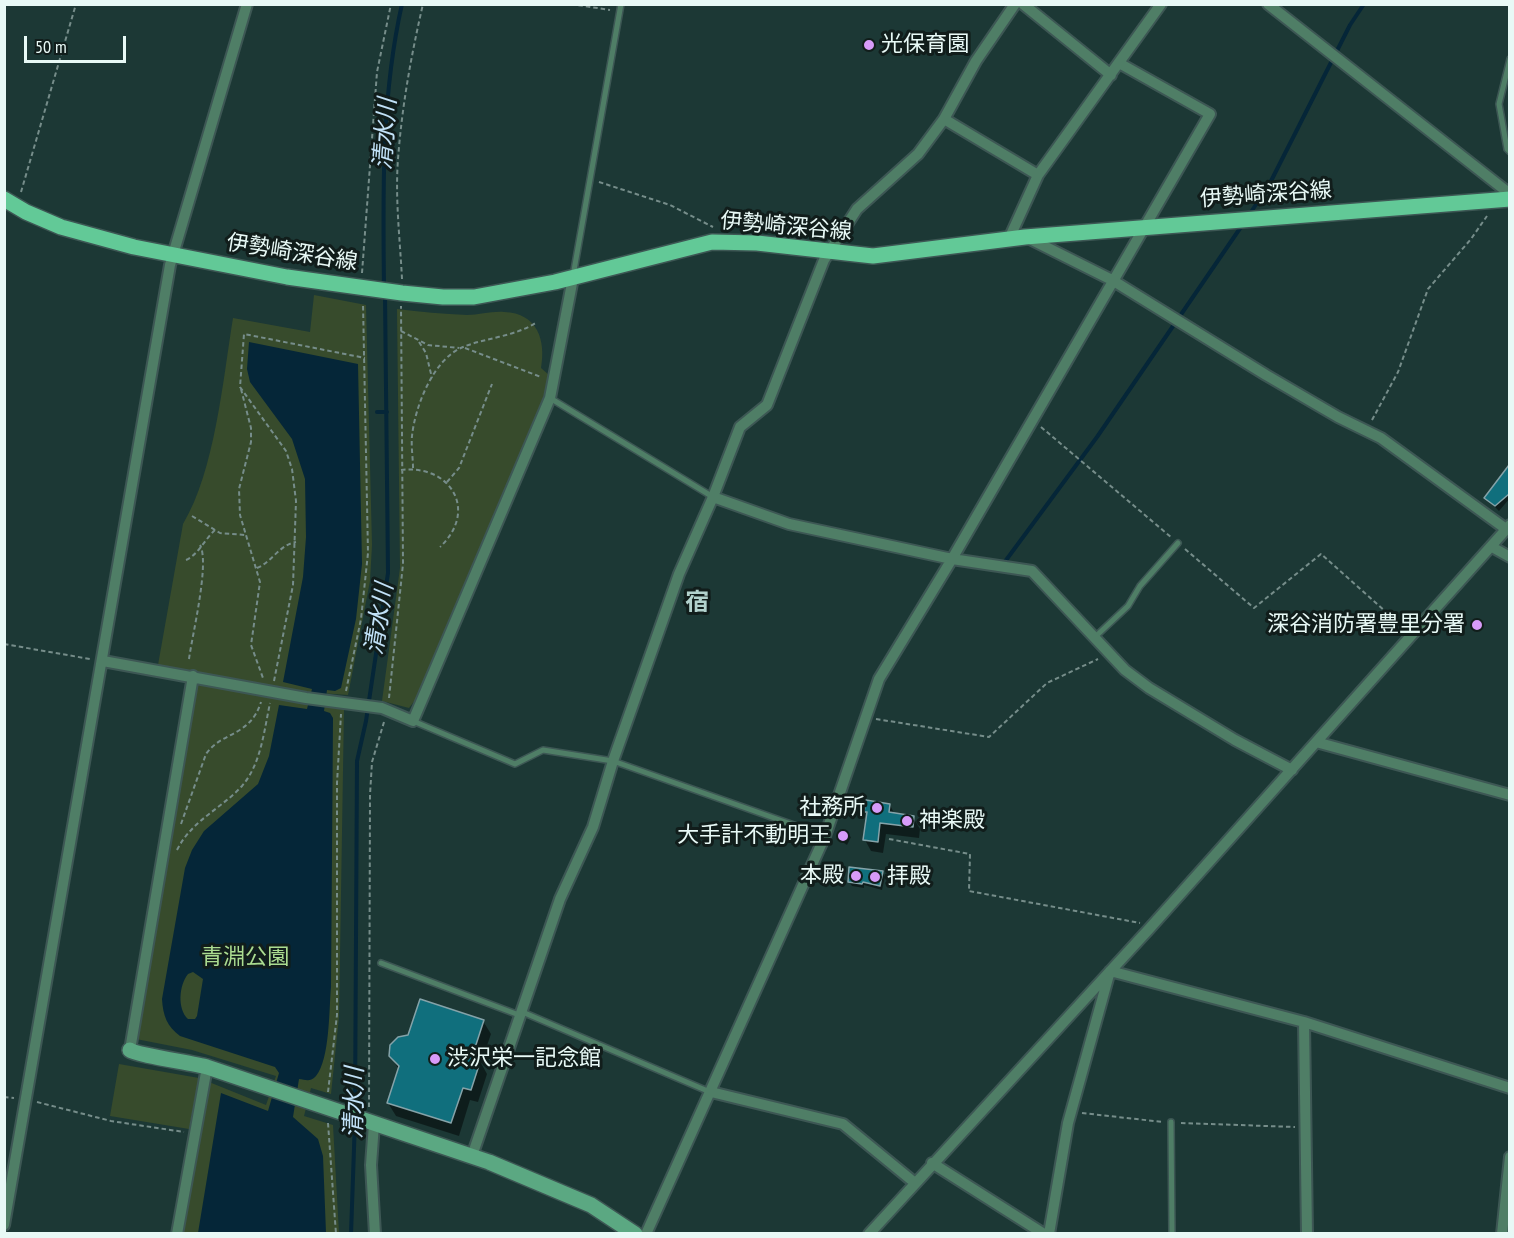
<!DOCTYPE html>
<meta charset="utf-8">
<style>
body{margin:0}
#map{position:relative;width:1514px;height:1238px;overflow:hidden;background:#1c3835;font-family:"PT Sans Narrow",sans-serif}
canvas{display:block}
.frame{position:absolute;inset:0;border:6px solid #e8f9f6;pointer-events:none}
.scale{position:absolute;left:24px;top:36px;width:102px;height:27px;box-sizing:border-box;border:3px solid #e8f9f6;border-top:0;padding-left:8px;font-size:18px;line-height:21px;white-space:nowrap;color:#e8f9f6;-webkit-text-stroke:4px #111d1b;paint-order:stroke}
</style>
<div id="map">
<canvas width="1514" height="1238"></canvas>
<div class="frame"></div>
<div class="scale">50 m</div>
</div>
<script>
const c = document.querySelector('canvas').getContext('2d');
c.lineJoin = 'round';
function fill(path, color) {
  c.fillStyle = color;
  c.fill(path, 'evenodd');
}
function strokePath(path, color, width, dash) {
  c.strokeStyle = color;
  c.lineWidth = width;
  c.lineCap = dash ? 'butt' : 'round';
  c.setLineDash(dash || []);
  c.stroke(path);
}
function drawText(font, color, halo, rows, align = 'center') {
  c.font = font + ' "PT Sans Narrow","Noto Sans JP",sans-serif';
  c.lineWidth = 6;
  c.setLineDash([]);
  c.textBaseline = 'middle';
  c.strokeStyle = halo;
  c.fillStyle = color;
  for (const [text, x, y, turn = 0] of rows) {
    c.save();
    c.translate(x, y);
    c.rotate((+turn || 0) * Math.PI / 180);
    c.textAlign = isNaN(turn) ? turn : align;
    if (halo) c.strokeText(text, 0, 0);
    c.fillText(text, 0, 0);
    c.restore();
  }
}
const green = new Path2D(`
 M 314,295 L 366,305 L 372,545 L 370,581 L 348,695 L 306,692 L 158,665 L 183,524 C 215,471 223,379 233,318 L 310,332 Z
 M 397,309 C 420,312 443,314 467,315 C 479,315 492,311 504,312 C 538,313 546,341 541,368 L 549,375 L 544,397 L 416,699 L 409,708 L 382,701 L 400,568 Z
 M 198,685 L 344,709 L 339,1017 L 331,1094 L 311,1088 L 304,1116 L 333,1125 L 339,1233 L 182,1233 L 209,1082 L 266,1105 L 276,1076 L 192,1050 L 136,1039 L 195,688 Z
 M 119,1064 L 199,1078 L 189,1129 L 110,1116 Z`);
const water = new Path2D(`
 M 249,342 L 358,364 L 362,564 L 356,619 L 341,688 L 335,691 L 327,690 L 324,711 L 330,713 L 333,718 L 331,987 C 329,1009 330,1059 316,1076 C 311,1082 306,1080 299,1079 L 293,1117 L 318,1139 L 323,1156 L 326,1233 L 198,1233 L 221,1093 L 268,1111 L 279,1073 L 275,1067 L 180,1036 C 167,1026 163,1016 162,999 L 185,868 L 192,850 L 204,831 L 258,784 L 269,756 L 279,705 L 307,709 L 312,689 L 283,682 L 303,577 L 306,537 L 305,479 L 292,439 L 250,382 L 247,369 ZM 193,972 L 203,979 L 197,1016 L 195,1019 L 188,1019 C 177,1009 179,985 188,974 Z`);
const shadow = new Path2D(`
 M 1509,468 L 1510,498 L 1499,511 L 1486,498 Z
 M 890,805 L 895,815 L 913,817 L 920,829 L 919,838 L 886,834 L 883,853 L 871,851 L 865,840 L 868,817 L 866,812 Z
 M 841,831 L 851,837 L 847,845 L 838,839 Z
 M 882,873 L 885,877 L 882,890 L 864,885 L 864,888 L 852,886 L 849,882 Z
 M 483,1021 L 491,1034 L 481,1063 L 487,1074 L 478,1102 L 470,1100 L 459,1136 L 396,1116 L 388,1103 L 399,1070 L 391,1056 Z`);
const stream = new Path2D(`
 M 1249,215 L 1269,185 L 1350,25 L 1364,4
 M 384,288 C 383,193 381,97 402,4
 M 377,412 L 387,412
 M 998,571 L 1097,437 L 1243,224
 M 355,1113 L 357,761 L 366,721 L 388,573 L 385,295
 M 351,1234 L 355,1120`);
const building = new Path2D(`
 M 1509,465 L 1509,494 L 1495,506 L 1484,498 Z
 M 866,800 L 890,804 L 889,812 L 914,816 L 913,827 L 880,823 L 878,842 L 863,840 L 867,812 L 864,812 Z
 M 849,867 L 883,871 L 880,886 L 863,882 L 862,884 L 848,882 Z
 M 420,999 L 484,1020 L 472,1057 L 481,1059 L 471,1090 L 463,1088 L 451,1123 L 387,1103 L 399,1066 L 389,1056 L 390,1045 L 398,1037 L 408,1035 Z`);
const path = new Path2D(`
 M 571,4 L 610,10
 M 599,182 L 670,205 L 713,227
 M 21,192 L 76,4
 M 362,273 L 377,72 L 391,4
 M 402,279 C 400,239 395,199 398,159 C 402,106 411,56 423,4
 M 401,331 L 428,345 L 459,348
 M 419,342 L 426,353 L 432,378
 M 465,348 L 541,377
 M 241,389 L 251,428 L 251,442 L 239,489 L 240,515 L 260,582 L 251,645 L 263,678
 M 1372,420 L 1398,372 L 1428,289 L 1471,239 L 1487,216
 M 1041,427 L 1172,538
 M 413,468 C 413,458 411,447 412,436 C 415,407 433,359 463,347 C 485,338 517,336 537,322
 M 401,470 C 450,464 479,510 440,547
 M 447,482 L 459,468 L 492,384
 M 192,516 L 220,533 L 245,535
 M 1185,549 L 1254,608 L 1321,554 L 1404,628
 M 186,560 C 198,555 205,539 215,530
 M 257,568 C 272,562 279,545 296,542
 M 4,644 L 90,659
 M 189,659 C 192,636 210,563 200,545
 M 274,681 L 293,585 L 296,501 L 292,469 L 286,451 L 240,387 L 244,334 L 365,358
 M 346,691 L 361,619 L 368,553 L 363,303
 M 389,698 L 403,564 L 401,306
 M 876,719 L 989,737 L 1047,683 L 1098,659
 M 181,824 L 206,754 C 222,731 250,737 261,702
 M 889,839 L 970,854 L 969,891 L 1140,923
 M 177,850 C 192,820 221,809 242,786 C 261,764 264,731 270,703
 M 328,1092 L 337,1015 L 337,783 L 341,714
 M 4,1097 L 14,1098
 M 37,1102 L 111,1121 L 184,1132
 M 369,1107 L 370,795 L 372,762 L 384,722
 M 1082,1113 L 1163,1122
 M 328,1123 L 336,1234
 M 1181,1123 L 1295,1127`);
const lane = new Path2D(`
 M 1510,59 L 1499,104 L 1507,149 L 1510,152
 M 573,276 L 621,4
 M 550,398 L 713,497
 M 1095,637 L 1128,606 L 1140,586 L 1178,543
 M 413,721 L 515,764 L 543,750 L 613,761 L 825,836
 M 381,963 L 519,1015
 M 520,1011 L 710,1092
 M 1171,1122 L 1172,1234`);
const street = new Path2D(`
 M 1023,4 L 1111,75
 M 1268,4 L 1510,194
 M 944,119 L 1038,175
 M 1028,238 L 1112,280 L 1266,375 L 1338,417 L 1381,438 L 1506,529
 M 1009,239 L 1038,175 L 1161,4
 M 713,497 L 789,524 L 952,559 L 1032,571 L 1125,670 L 1149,688 L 1235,740 L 1292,770
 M 1492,547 L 1510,557
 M 103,661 L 306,698 L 382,708 L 413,721 L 550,398 L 573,278
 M 1316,742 L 1510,795
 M 1304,1022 L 1307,1234
 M 130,1050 L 193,676
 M 711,1092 L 843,1124 L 915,1183
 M 374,1124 L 371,1165 L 375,1234
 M 472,1156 L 560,899 L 593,827 L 613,761 L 679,574 L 713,497 L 740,427 L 767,405 L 824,260 L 857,209 L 918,154 L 944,119 L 976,61 L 1015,4
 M 932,1163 L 1044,1234
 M 4,1225 L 170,265 L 247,4
 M 177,1234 L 207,1067
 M 646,1234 L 825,836 L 879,679 L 952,559 L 1210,114 L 1119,63
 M 869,1234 L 1149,929 L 1510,525
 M 1049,1234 L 1068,1123 L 1110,971 L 1304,1022 L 1510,1088
 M 1502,1234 L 1510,1157`);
const secondary = new Path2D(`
 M 130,1050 C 136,1055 193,1063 207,1067 L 489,1162 L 591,1205 L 635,1234`);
const primary = new Path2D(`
 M 4,199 L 26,212 L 61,227 L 134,247 L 287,277 L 402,293 L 443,297 L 474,297 L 555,282 L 712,242 L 757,243 L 873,256 L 1025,237 L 1510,199`);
const markers = [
 [869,45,6,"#d79bf9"],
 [1477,625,6,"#d79bf9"],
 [877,808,6,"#d79bf9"],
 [907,821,6,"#d79bf9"],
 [843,836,6,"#d79bf9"],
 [856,876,6,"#d79bf9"],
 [875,877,6,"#d79bf9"],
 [435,1059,6,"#d79bf9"]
];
const poiNames = [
 ["光保育園",881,45],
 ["深谷消防署豊里分署",1465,625,"right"],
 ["社務所",865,808,"right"],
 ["神楽殿",919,821],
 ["大手計不動明王",831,836,"right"],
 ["本殿",844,876,"right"],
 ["拝殿",887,877],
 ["渋沢栄一記念館",447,1059]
];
const streetNames = [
 ["伊勢崎深谷線",1266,195,-4],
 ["伊勢崎深谷線",786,227,5],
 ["伊勢崎深谷線",292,253,9]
];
const parkNames = [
 ["青淵公園",245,958]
];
const waterNames = [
 ["清水川",386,134,-86],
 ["清水川",380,619,-81],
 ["清水川",355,1103,-89]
];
const neighbourhoodNames = [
 ["宿",697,603]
];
fill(green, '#374b2c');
fill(water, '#052638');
fill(shadow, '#0007');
strokePath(stream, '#052638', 4);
fill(building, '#106f7d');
strokePath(building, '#85a3a9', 1.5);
strokePath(lane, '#3d5754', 8);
strokePath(street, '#3d5754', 14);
strokePath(secondary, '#3d5754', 18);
strokePath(primary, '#3d5754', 18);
strokePath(path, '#768d8a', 2, [4.5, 3]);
strokePath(lane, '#4f7e66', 5);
strokePath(street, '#4f7e66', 10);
strokePath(secondary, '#5ba882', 15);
strokePath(primary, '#62c997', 15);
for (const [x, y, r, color] of markers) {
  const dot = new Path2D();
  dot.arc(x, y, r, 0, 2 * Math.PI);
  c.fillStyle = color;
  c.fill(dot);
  strokePath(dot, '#111d1b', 2);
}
drawText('22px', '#e8f9f6', '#111d1b', poiNames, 'left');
drawText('22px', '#e8f9f6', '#111d1b', streetNames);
drawText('22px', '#abdc91', '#111d1b', parkNames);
drawText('italic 24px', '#c2e2f8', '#111d1b', waterNames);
drawText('bold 24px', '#b2d2cd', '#111d1b', neighbourhoodNames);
</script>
